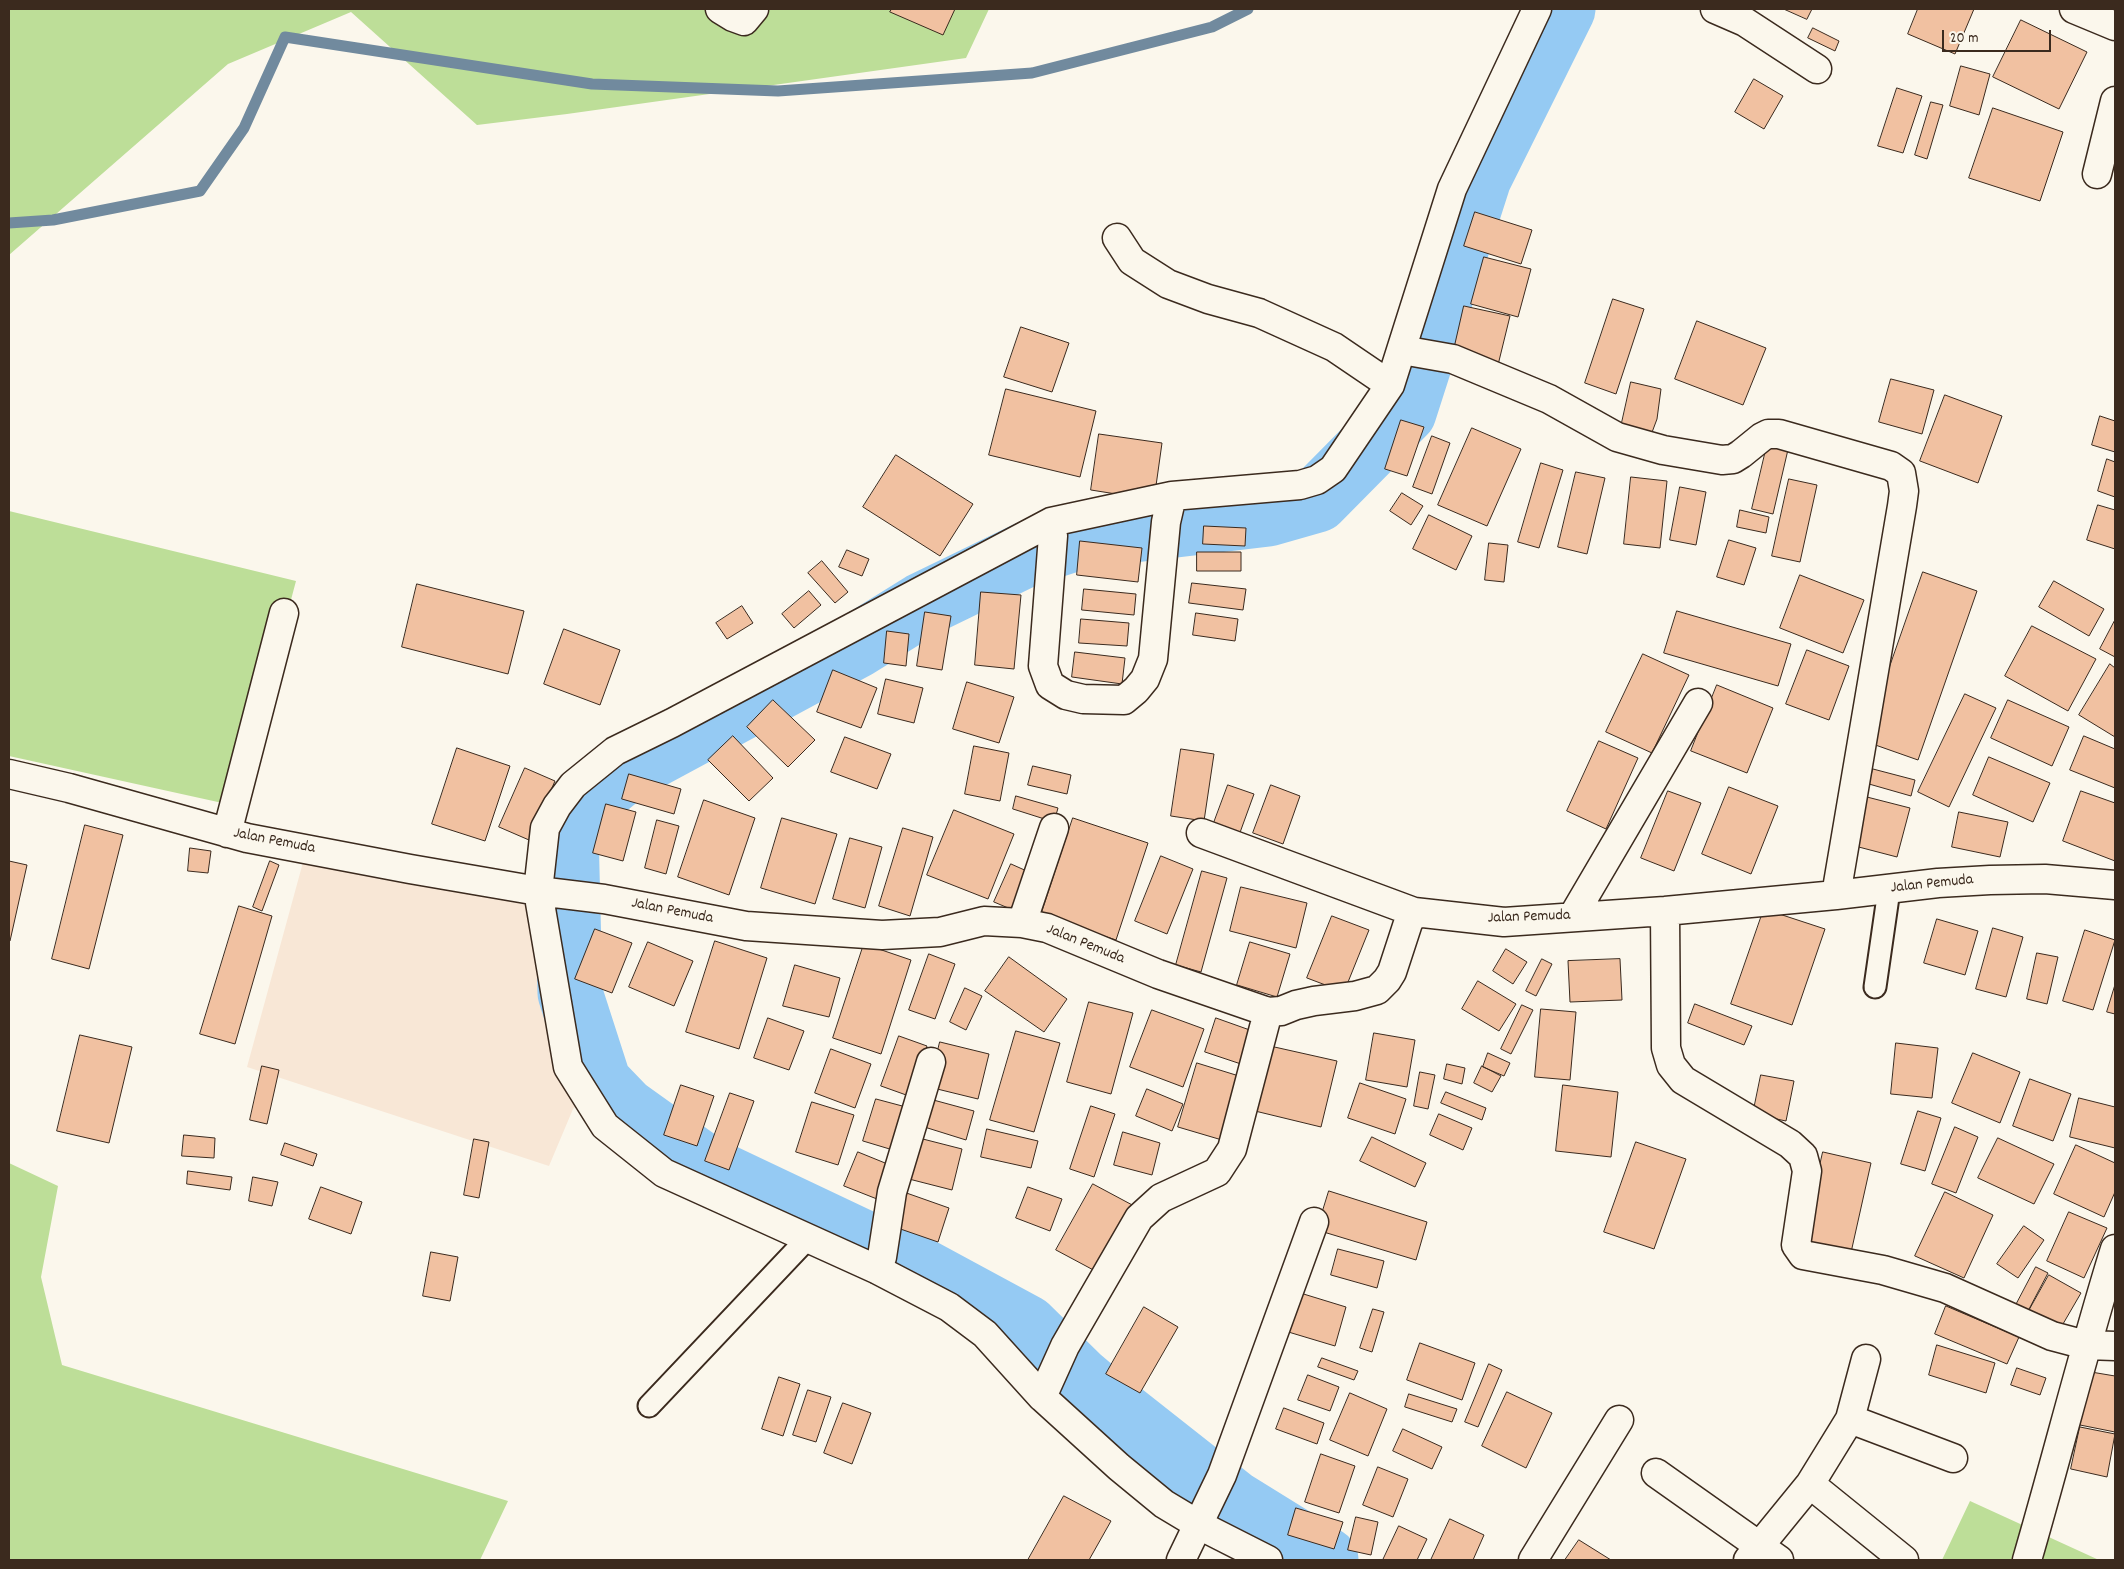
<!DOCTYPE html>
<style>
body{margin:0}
#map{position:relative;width:2124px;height:1569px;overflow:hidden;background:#fbf7ec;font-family:Dekko,sans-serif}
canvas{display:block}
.frame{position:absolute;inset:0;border:10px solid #3b2a1e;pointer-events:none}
.scale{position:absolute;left:1942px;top:30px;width:109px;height:22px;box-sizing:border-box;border:2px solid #3b2a1e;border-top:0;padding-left:6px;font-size:15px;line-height:18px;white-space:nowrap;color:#3b2a1e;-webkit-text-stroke:4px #fbf7ec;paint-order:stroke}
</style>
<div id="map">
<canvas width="2124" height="1569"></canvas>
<div class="frame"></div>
<div class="scale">20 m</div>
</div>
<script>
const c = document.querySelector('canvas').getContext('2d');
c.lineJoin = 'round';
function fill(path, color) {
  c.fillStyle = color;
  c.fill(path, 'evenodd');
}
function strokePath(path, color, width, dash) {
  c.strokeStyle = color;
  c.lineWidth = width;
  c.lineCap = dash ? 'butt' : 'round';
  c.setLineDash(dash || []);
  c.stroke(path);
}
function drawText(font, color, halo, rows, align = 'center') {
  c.font = font + ' Dekko,sans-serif';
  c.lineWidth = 4;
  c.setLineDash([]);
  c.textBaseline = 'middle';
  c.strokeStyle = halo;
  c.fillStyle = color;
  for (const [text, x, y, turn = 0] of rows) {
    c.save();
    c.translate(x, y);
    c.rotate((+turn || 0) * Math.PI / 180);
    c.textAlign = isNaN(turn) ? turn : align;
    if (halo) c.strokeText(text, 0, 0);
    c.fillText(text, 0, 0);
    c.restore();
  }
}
const built = new Path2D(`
 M 305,855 L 415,878 L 550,911 L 599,1083 L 573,1109 L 549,1166 L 247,1067 Z`);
const green = new Path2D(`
 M 9,9 L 989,9 L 966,58 L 567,114 L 477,125 L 351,12 L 228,64 L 9,255 Z
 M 9,511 L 296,581 L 236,806 L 9,756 Z
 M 9,1163 L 58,1186 L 41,1277 L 62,1365 L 508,1501 L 480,1560 L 9,1560 Z
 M 1970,1501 L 2099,1560 L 1942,1560 Z`);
const stream = new Path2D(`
 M 9,223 L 53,220 L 200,191 L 244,128 L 285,37 L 592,84 L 778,91 L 1032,73 L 1212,27 L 1248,9`);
const river = new Path2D(`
 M 1326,1560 L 1234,1503 L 1111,1406 L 1078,1378 L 1026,1327 L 915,1267 L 706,1168 L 625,1110 L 599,1083 L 570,993 L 566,829 L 591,798 L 624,771 L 856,646 L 922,605 L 1027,554 L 1083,536 L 1268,514 L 1317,500 L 1404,412 L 1479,178 L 1563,9`);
const building = new Path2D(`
 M 892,9 L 955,9 L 943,35 L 890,12 Z
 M 1784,9 L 1812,9 L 1807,19 Z
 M 1918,9 L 1974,9 L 1955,54 L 1908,34 Z
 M 2021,20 L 2087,52 L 2059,109 L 1993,77 Z
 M 1813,28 L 1839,41 L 1835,51 L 1808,38 Z
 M 1961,66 L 1990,74 L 1979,115 L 1950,106 Z
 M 1754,79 L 1783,96 L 1764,129 L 1735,112 Z
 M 1897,88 L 1922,96 L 1903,153 L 1878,146 Z
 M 1931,102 L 1943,105 L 1927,159 L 1915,155 Z
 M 1993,108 L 2063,132 L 2040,201 L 1969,178 Z
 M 1475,212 L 1532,230 L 1521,264 L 1464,246 Z
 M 1484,257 L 1531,269 L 1518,317 L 1471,304 Z
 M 1613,299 L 1644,309 L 1616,394 L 1585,383 Z
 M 1464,306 L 1510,316 L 1498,365 L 1453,354 Z
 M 1697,321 L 1766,348 L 1743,405 L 1675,379 Z
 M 1021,327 L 1069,343 L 1052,392 L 1004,377 Z
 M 1891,379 L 1934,390 L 1922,434 L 1879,422 Z
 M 1631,382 L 1661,389 L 1657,419 L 1651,435 L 1621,427 Z
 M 1006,389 L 1096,411 L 1080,477 L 989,455 Z
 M 1945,395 L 2002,416 L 1978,483 L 1920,461 Z
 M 2100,416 L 2115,421 L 2115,452 L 2092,445 Z
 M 1401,420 L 1424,427 L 1407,476 L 1385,469 Z
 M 1472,428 L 1521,449 L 1487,526 L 1438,505 Z
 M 1099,434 L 1162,443 L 1154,500 L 1091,490 Z
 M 1432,436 L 1450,443 L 1432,494 L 1413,487 Z
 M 1769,437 L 1790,441 L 1773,514 L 1752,509 Z
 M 896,455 L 973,504 L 940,556 L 863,507 Z
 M 2107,459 L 2115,462 L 2115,497 L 2098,491 Z
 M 1541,463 L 1563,470 L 1539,548 L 1518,542 Z
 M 1576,472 L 1605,478 L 1587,554 L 1558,547 Z
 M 1631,477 L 1667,481 L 1660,548 L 1624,544 Z
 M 1789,479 L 1817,485 L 1800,562 L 1772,556 Z
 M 1680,487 L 1706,492 L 1696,545 L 1670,540 Z
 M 1402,493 L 1423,506 L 1411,525 L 1390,511 Z
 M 2098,505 L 2115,510 L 2115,549 L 2087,540 Z
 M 1740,510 L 1769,517 L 1766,533 L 1737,527 Z
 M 1429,515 L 1472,536 L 1456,570 L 1413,549 Z
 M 1204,526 L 1246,528 L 1245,546 L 1203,544 Z
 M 1729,540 L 1756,548 L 1744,585 L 1717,577 Z
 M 1080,541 L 1142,548 L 1138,582 L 1077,575 Z
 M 1489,543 L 1508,545 L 1504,582 L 1485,580 Z
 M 847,550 L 869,559 L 862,576 L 839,567 Z
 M 1197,552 L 1241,552 L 1241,571 L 1197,571 Z
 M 822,561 L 848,592 L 835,603 L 808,573 Z
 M 1923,572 L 1977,591 L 1918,760 L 1864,741 Z
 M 1800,575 L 1864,600 L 1843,653 L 1780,628 Z
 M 2054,581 L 2104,609 L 2089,636 L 2039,607 Z
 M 1192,583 L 1246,589 L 1243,610 L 1189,603 Z
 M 417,584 L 524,611 L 508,674 L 402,647 Z
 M 1084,589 L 1136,594 L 1134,615 L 1082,610 Z
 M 809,591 L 821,605 L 794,628 L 782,614 Z
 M 981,592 L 1021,595 L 1014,669 L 975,665 Z
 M 742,606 L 753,623 L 727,639 L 716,623 Z
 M 1677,611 L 1791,644 L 1778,686 L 1664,653 Z
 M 925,612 L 951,616 L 942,670 L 917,666 Z
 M 1196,613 L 1238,619 L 1235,641 L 1193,635 Z
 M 1081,619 L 1129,623 L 1127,646 L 1079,643 Z
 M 2115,620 L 2115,657 L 2100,649 Z
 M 2032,626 L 2096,659 L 2068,711 L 2005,676 Z
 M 564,629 L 620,650 L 600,705 L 544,684 Z
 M 887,631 L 909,634 L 906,666 L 884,663 Z
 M 1807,650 L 1849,666 L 1829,720 L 1786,704 Z
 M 1075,652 L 1125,658 L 1122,684 L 1072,677 Z
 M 1643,654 L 1689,675 L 1652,753 L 1606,732 Z
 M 2110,664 L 2115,668 L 2115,737 L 2079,715 Z
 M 833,670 L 877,688 L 861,728 L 817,712 Z
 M 886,679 L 923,688 L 914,723 L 878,714 Z
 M 967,682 L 1014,697 L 999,743 L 953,729 Z
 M 1717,685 L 1773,708 L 1747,773 L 1691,751 Z
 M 1965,694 L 1996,708 L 1949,807 L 1918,792 Z
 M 773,700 L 815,740 L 788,767 L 747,727 Z
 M 2008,700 L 2069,727 L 2052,766 L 1991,738 Z
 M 733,736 L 773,778 L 749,801 L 708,760 Z
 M 2084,736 L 2115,749 L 2115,788 L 2070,770 Z
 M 845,737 L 891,754 L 877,789 L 831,772 Z
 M 1599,741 L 1638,758 L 1606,829 L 1567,811 Z
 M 974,746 L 1009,753 L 1000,801 L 965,794 Z
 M 457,748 L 510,766 L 485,841 L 432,824 Z
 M 1181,749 L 1214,754 L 1204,821 L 1171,816 Z
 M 1989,757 L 2050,783 L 2033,822 L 1973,795 Z
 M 1033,766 L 1071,775 L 1067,794 L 1028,785 Z
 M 525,768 L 555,781 L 529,840 L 499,827 Z
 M 1873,769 L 1915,780 L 1911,796 L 1869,784 Z
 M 629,774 L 681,789 L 674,814 L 622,799 Z
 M 1228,785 L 1254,794 L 1238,838 L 1212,828 Z
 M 1271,785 L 1300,796 L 1283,844 L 1253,833 Z
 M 1729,787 L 1778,806 L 1751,874 L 1702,854 Z
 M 1668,791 L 1701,803 L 1674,871 L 1641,858 Z
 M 2081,791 L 2115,803 L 2115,861 L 2063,841 Z
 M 1016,796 L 1058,808 L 1054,822 L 1013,809 Z
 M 1863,796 L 1910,808 L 1897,857 L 1851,845 Z
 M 704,800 L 755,818 L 729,895 L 678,877 Z
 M 606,804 L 636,812 L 623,861 L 593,853 Z
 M 954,810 L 1014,834 L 988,899 L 927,875 Z
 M 1959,812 L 2008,822 L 2000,857 L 1952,847 Z
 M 782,818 L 837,834 L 815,904 L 761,888 Z
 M 1073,818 L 1148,843 L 1116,940 L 1041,915 Z
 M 657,820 L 679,826 L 666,874 L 645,868 Z
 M 85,825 L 123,835 L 89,969 L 52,959 Z
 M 903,828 L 933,837 L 910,916 L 879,906 Z
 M 850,838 L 882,847 L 865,908 L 833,899 Z
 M 190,848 L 211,851 L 208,873 L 188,871 Z
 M 1161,856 L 1193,869 L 1167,934 L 1135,921 Z
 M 9,861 L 27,865 L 10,941 L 9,941 Z
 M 270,861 L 279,865 L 262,911 L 253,907 Z
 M 1011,864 L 1029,872 L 1013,910 L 994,902 Z
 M 1202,871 L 1227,878 L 1201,972 L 1176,965 Z
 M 1241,887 L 1307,903 L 1296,948 L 1230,931 Z
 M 239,906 L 272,916 L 235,1044 L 200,1034 Z
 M 1764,909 L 1825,929 L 1792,1025 L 1731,1004 Z
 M 1332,916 L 1369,930 L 1344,992 L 1307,978 Z
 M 1937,919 L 1978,931 L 1965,975 L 1924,963 Z
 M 1993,928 L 2023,937 L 2006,997 L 1976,989 Z
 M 595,929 L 632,943 L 612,993 L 575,979 Z
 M 2085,930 L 2115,940 L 2093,1010 L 2063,1001 Z
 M 715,941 L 767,958 L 739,1049 L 686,1032 Z
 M 648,942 L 693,961 L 674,1006 L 629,987 Z
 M 1250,942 L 1290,954 L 1277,997 L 1237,985 Z
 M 864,944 L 911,960 L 881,1054 L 833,1038 Z
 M 1506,949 L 1527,962 L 1513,984 L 1493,971 Z
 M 2037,953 L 2058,957 L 2047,1004 L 2027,999 Z
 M 929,954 L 955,964 L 935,1019 L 909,1010 Z
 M 1009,957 L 1067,999 L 1044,1032 L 985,991 Z
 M 1542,959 L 1552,964 L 1536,996 L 1526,991 Z
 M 1620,959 L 1622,1000 L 1570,1002 L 1568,961 Z
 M 795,965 L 840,978 L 829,1017 L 783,1006 Z
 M 1478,981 L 1516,1004 L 1499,1031 L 1462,1009 Z
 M 2115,985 L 2115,1014 L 2107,1012 Z
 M 965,988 L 982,996 L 966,1030 L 950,1022 Z
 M 1089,1002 L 1133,1013 L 1111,1094 L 1067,1082 Z
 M 1695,1004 L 1752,1026 L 1744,1045 L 1688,1023 Z
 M 1522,1005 L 1533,1010 L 1511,1054 L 1501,1049 Z
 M 1541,1009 L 1576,1012 L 1570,1080 L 1535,1077 Z
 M 1152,1010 L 1204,1029 L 1183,1087 L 1130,1067 Z
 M 768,1018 L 804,1031 L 789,1070 L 754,1058 Z
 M 1216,1018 L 1261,1034 L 1250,1067 L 1205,1052 Z
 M 1016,1031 L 1060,1043 L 1034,1132 L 990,1120 Z
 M 1374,1033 L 1415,1040 L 1407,1087 L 1366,1080 Z
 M 80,1035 L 132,1047 L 109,1143 L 57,1131 Z
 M 899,1036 L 927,1046 L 909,1096 L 881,1086 Z
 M 940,1042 L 989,1054 L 978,1099 L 929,1087 Z
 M 1896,1043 L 1938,1048 L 1932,1098 L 1891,1094 Z
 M 1270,1046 L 1337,1061 L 1321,1127 L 1255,1111 Z
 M 831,1049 L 871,1064 L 855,1108 L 815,1093 Z
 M 1488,1053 L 1510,1063 L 1504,1076 L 1483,1067 Z
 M 1973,1053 L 2020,1072 L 2000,1123 L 1952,1103 Z
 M 1197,1063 L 1239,1076 L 1222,1140 L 1178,1127 Z
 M 1447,1064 L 1465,1068 L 1462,1084 L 1444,1079 Z
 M 262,1066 L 279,1070 L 267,1124 L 250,1120 Z
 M 1482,1066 L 1501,1076 L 1492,1092 L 1474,1083 Z
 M 1420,1072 L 1435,1075 L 1428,1109 L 1414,1106 Z
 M 1761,1075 L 1794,1081 L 1786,1121 L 1753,1114 Z
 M 2030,1079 L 2071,1094 L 2053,1141 L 2013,1126 Z
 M 1360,1083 L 1406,1099 L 1395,1134 L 1348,1118 Z
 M 681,1085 L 714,1096 L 697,1146 L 664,1135 Z
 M 1563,1085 L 1618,1092 L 1611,1157 L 1556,1151 Z
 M 1147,1089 L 1183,1104 L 1172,1131 L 1136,1116 Z
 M 1446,1092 L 1486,1108 L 1482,1120 L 1441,1103 Z
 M 730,1093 L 754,1101 L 729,1170 L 705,1161 Z
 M 926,1098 L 974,1111 L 966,1140 L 918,1125 Z
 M 2079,1098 L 2115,1107 L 2115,1148 L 2070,1137 Z
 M 876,1099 L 906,1107 L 893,1150 L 863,1141 Z
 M 812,1102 L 854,1115 L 838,1165 L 796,1152 Z
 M 1091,1106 L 1115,1114 L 1094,1177 L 1070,1169 Z
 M 1918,1111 L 1941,1118 L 1925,1171 L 1901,1164 Z
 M 1439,1114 L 1472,1128 L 1463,1150 L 1430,1135 Z
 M 1955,1127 L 1978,1137 L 1956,1193 L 1932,1184 Z
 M 987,1129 L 1038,1141 L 1031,1168 L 981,1157 Z
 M 1123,1132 L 1160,1143 L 1152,1175 L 1114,1165 Z
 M 184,1135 L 215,1138 L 214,1158 L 182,1156 Z
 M 915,1137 L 962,1149 L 952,1190 L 905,1178 Z
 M 1372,1137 L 1426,1163 L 1415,1187 L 1360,1161 Z
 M 1998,1138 L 2054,1164 L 2034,1204 L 1978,1178 Z
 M 474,1139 L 489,1142 L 479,1198 L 464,1195 Z
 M 1636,1142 L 1686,1159 L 1654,1249 L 1604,1232 Z
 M 285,1143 L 317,1154 L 313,1166 L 281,1155 Z
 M 2076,1145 L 2115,1163 L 2115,1192 L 2104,1217 L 2054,1194 Z
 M 858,1152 L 890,1165 L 877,1199 L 844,1186 Z
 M 1823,1152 L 1871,1163 L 1850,1257 L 1802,1246 Z
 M 188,1171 L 232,1177 L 230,1190 L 187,1184 Z
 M 253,1177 L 278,1182 L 272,1206 L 249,1201 Z
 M 1093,1184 L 1136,1207 L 1099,1273 L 1056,1250 Z
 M 321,1187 L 362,1202 L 351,1234 L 309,1219 Z
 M 1028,1187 L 1062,1199 L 1050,1231 L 1016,1218 Z
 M 898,1190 L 949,1208 L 938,1242 L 886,1224 Z
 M 1329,1191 L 1427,1222 L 1416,1260 L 1317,1230 Z
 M 1945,1192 L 1993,1215 L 1964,1278 L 1915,1256 Z
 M 2069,1212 L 2107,1228 L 2084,1278 L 2047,1261 Z
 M 2024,1226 L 2044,1240 L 2018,1278 L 1997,1264 Z
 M 1338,1249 L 1384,1261 L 1377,1288 L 1331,1275 Z
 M 431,1252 L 458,1257 L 450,1301 L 423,1296 Z
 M 2036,1267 L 2048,1273 L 2028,1311 L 2016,1305 Z
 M 2049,1275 L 2081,1293 L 2056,1336 L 2025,1318 Z
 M 1297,1292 L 1346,1307 L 1335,1346 L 1285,1331 Z
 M 1946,1306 L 2019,1337 L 2007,1364 L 1935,1334 Z
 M 1144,1307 L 1178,1327 L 1140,1393 L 1106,1374 Z
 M 1373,1309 L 1384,1312 L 1372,1352 L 1360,1348 Z
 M 1420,1343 L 1475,1363 L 1462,1400 L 1407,1380 Z
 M 1937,1345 L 1995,1363 L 1986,1393 L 1929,1375 Z
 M 1322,1358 L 1358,1371 L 1354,1380 L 1318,1367 Z
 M 1489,1364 L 1502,1370 L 1478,1427 L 1465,1422 Z
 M 2017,1368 L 2046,1378 L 2040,1395 L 2011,1385 Z
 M 2091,1372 L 2115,1376 L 2115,1432 L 2080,1425 Z
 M 1308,1375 L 1339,1387 L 1330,1411 L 1298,1400 Z
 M 779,1377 L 800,1384 L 783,1436 L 762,1429 Z
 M 808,1390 L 831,1397 L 816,1442 L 793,1435 Z
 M 1507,1392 L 1552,1413 L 1526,1468 L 1482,1446 Z
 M 1350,1393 L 1387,1409 L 1368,1456 L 1330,1440 Z
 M 1409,1394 L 1457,1409 L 1452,1422 L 1405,1407 Z
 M 843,1403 L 871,1413 L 852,1464 L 824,1453 Z
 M 1284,1408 L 1324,1423 L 1317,1444 L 1276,1429 Z
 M 2080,1427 L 2115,1434 L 2107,1477 L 2071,1469 Z
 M 1403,1429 L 1442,1447 L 1432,1469 L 1393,1451 Z
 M 1321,1454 L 1355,1466 L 1339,1513 L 1305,1502 Z
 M 1378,1467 L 1408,1479 L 1393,1517 L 1363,1505 Z
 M 1064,1496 L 1111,1521 L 1089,1560 L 1028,1560 Z
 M 1296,1508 L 1343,1522 L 1334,1549 L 1288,1535 Z
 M 1356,1517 L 1378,1522 L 1371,1555 L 1348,1550 Z
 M 1450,1519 L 1484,1535 L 1473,1560 L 1431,1560 Z
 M 1399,1526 L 1427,1539 L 1417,1560 L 1383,1560 Z
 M 1579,1540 L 1611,1560 L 1565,1560 Z`);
const service = new Path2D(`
 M 1875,987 L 1889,890
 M 649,1406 L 808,1238`);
const minor = new Path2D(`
 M 720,9 L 733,17 L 744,21 L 754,9
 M 1715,9 L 1745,22 L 1817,69
 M 2074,9 L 2115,26
 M 2097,174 L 2115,101
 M 1117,238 L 1132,261 L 1168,284 L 1208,299 L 1259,313 L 1334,347 L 1390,385
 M 1402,350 L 1453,359 L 1549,399 L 1617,437 L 1663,450 L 1722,460 L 1733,459 L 1741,454 L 1762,437 L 1768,434 L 1779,434 L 1891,466 L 1901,473 L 1904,491 L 1902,506 L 1836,895
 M 1051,522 L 1053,536 L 1043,666 L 1050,685 L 1066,695 L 1083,699 L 1124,700 L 1136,690 L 1145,679 L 1153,659 L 1166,522 L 1172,496
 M 9,774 L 69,788 L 247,838 L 410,869 L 538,891 L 604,899 L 746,926 L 882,935 L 940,932 L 984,921 L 1022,923 L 1047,928 L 1158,974 L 1268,1012 L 1281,1011 L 1296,1005 L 1314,1001 L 1355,996 L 1377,990 L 1387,980 L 1392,972 L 1408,923 L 1414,912 L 1504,922 L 1665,911 L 1836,895 L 1938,883 L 1990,880 L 2045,879 L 2115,885
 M 227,833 L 284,613
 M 1201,833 L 1414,912
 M 1665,911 L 1666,1048 L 1671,1065 L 1683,1080 L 1790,1144 L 1803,1156 L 1807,1171 L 1796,1245 L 1803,1255 L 1883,1270 L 1945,1288 L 2052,1336 L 2086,1345 L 2115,1346
 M 1573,916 L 1698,703
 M 1022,923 L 1054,828
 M 878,1270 L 882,1257 L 892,1192 L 931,1062
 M 1042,1397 L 1065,1346 L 1139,1218 L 1161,1198 L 1217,1172 L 1232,1149 L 1268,1012
 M 1850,1419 L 1953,1458
 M 1656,1473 L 1779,1560
 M 1810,1484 L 1904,1560
 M 1181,1560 L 1222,1475 L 1314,1222
 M 1268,1560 L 1199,1525 L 1164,1504 L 1119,1467 L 1042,1397 L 985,1334 L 949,1307 L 878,1270 L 664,1173 L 605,1126 L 568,1067 L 538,891 L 545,828 L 557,806 L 573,785 L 615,751 L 672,723 L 1051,522 L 1172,496 L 1300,485 L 1317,480 L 1333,469 L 1390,385 L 1452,189 L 1537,9
 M 1533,1560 L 1619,1420
 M 1748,1560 L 1810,1484 L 1850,1419 L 1866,1359
 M 2027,1560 C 2057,1457 2083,1352 2115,1249`);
const streetNames = [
 ["Jalan Pemuda",274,842,11],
 ["Jalan Pemuda",1932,885,-6],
 ["Jalan Pemuda",672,912,11],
 ["Jalan Pemuda",1529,918,-2],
 ["Jalan Pemuda",1085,945,22]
];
fill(built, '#f8e7d6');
fill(green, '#bdde98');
strokePath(stream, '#718a9e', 11);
strokePath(river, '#95caf3', 65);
fill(building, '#f1c1a1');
strokePath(building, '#3b2a1e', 1);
strokePath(service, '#3b2a1e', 25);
strokePath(minor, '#3b2a1e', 31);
strokePath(service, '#fbf7ec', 21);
strokePath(minor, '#fbf7ec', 28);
drawText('16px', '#3b2a1e', '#fbf7ec', streetNames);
</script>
